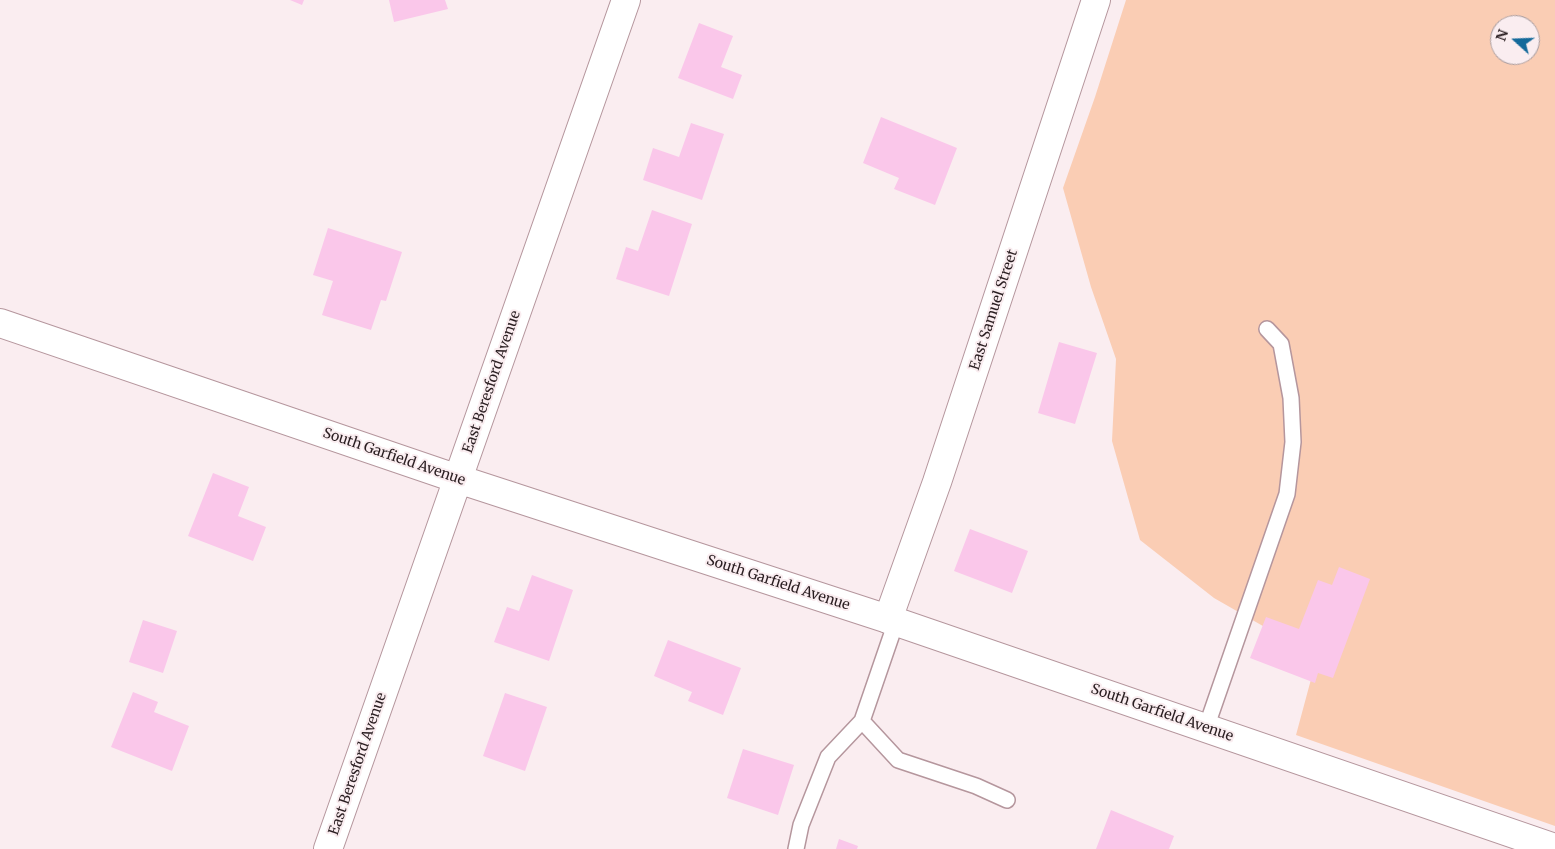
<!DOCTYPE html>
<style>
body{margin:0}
#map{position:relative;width:1555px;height:849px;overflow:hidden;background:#faedf0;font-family:Merriweather,serif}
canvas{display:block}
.north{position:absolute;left:1490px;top:15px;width:50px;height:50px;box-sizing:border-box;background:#faedf0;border:1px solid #a69a9d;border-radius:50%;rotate:290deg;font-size:14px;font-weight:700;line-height:20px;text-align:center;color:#291d20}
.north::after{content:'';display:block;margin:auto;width:18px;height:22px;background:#14699a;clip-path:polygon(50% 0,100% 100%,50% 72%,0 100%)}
</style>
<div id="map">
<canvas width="1555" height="849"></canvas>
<div class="north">N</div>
</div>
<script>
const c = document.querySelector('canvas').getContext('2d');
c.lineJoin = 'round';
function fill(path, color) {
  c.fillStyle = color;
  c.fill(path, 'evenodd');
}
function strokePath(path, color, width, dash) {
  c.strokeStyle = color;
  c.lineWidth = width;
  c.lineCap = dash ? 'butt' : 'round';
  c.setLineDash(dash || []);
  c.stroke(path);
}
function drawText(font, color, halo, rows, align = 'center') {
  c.font = font + ' Merriweather,serif';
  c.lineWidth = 4;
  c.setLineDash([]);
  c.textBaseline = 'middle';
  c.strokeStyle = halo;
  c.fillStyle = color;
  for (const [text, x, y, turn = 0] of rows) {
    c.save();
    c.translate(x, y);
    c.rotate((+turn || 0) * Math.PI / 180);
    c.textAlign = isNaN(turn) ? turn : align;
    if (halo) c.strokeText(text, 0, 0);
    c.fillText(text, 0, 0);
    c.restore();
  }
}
const green = new Path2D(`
 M 1126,0 L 1555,0 L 1555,826 L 1296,735 L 1317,657 L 1214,598 L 1140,540 L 1112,441 L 1116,359 L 1091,287 L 1063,188 L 1095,97 ZM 1500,25 L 1530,25 L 1530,55 L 1500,55 Z`);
const building = new Path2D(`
 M 290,0 L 304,0 L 302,5 Z
 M 389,0 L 445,0 L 448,9 L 394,22 Z
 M 699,23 L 733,36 L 721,67 L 742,75 L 733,99 L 678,78 Z
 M 881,117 L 957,148 L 935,205 L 894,189 L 899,178 L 863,163 Z
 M 691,123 L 724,134 L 702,200 L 643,180 L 653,148 L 679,157 Z
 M 652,210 L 692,224 L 669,296 L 616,279 L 626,247 L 638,251 Z
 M 328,228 L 402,252 L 386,301 L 381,300 L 371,330 L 322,315 L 333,281 L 313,275 Z
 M 1059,342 L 1097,353 L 1075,424 L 1038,413 Z
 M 213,473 L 249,487 L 238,516 L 266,527 L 253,561 L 188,536 Z
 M 970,529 L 1028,551 L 1012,593 L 954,571 Z
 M 1339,567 L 1370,579 L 1333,678 L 1318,673 L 1315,683 L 1250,658 L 1266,617 L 1299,629 L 1318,580 L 1332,585 Z
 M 532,575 L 573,590 L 549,661 L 494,642 L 507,607 L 519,611 Z
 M 143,620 L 177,631 L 163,673 L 129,662 Z
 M 668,640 L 741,668 L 723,715 L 688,701 L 692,692 L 654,676 Z
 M 133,692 L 158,702 L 154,712 L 189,726 L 172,771 L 111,747 Z
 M 505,693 L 547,707 L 525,771 L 483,756 Z
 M 743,749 L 794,765 L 778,815 L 727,798 Z
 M 1111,810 L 1174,836 L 1169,849 L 1096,849 Z
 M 839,839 L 858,846 L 857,849 L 836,849 Z`);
const lane = new Path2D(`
 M 862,721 L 898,760 L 976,786 L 1007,800
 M 1206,728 L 1287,494 L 1293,442 L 1291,398 L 1281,344 L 1267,329
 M 796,849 L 801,825 L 828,757 L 862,721 L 896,622`);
const street = new Path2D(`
 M 888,619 L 937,482 L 1096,0`);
const secondary = new Path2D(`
 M 0,323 L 458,479 L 888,619 L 1555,848
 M 328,849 L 626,0`);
const streetNames = [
 ["East Samuel Street",994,310,-72],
 ["East Beresford Avenue",492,382,-71],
 ["South Garfield Avenue",394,457,19],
 ["South Garfield Avenue",778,583,18],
 ["South Garfield Avenue",1162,713,19],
 ["East Beresford Avenue",358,764,-71]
];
fill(green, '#facdb4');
fill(building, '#fac7ea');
strokePath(lane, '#b5969d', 18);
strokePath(street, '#b5969d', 30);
strokePath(secondary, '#b5969d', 30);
strokePath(lane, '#fff', 15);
strokePath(street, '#fff', 28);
strokePath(secondary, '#fff', 28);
drawText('14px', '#291d20', '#faedf0', streetNames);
</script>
